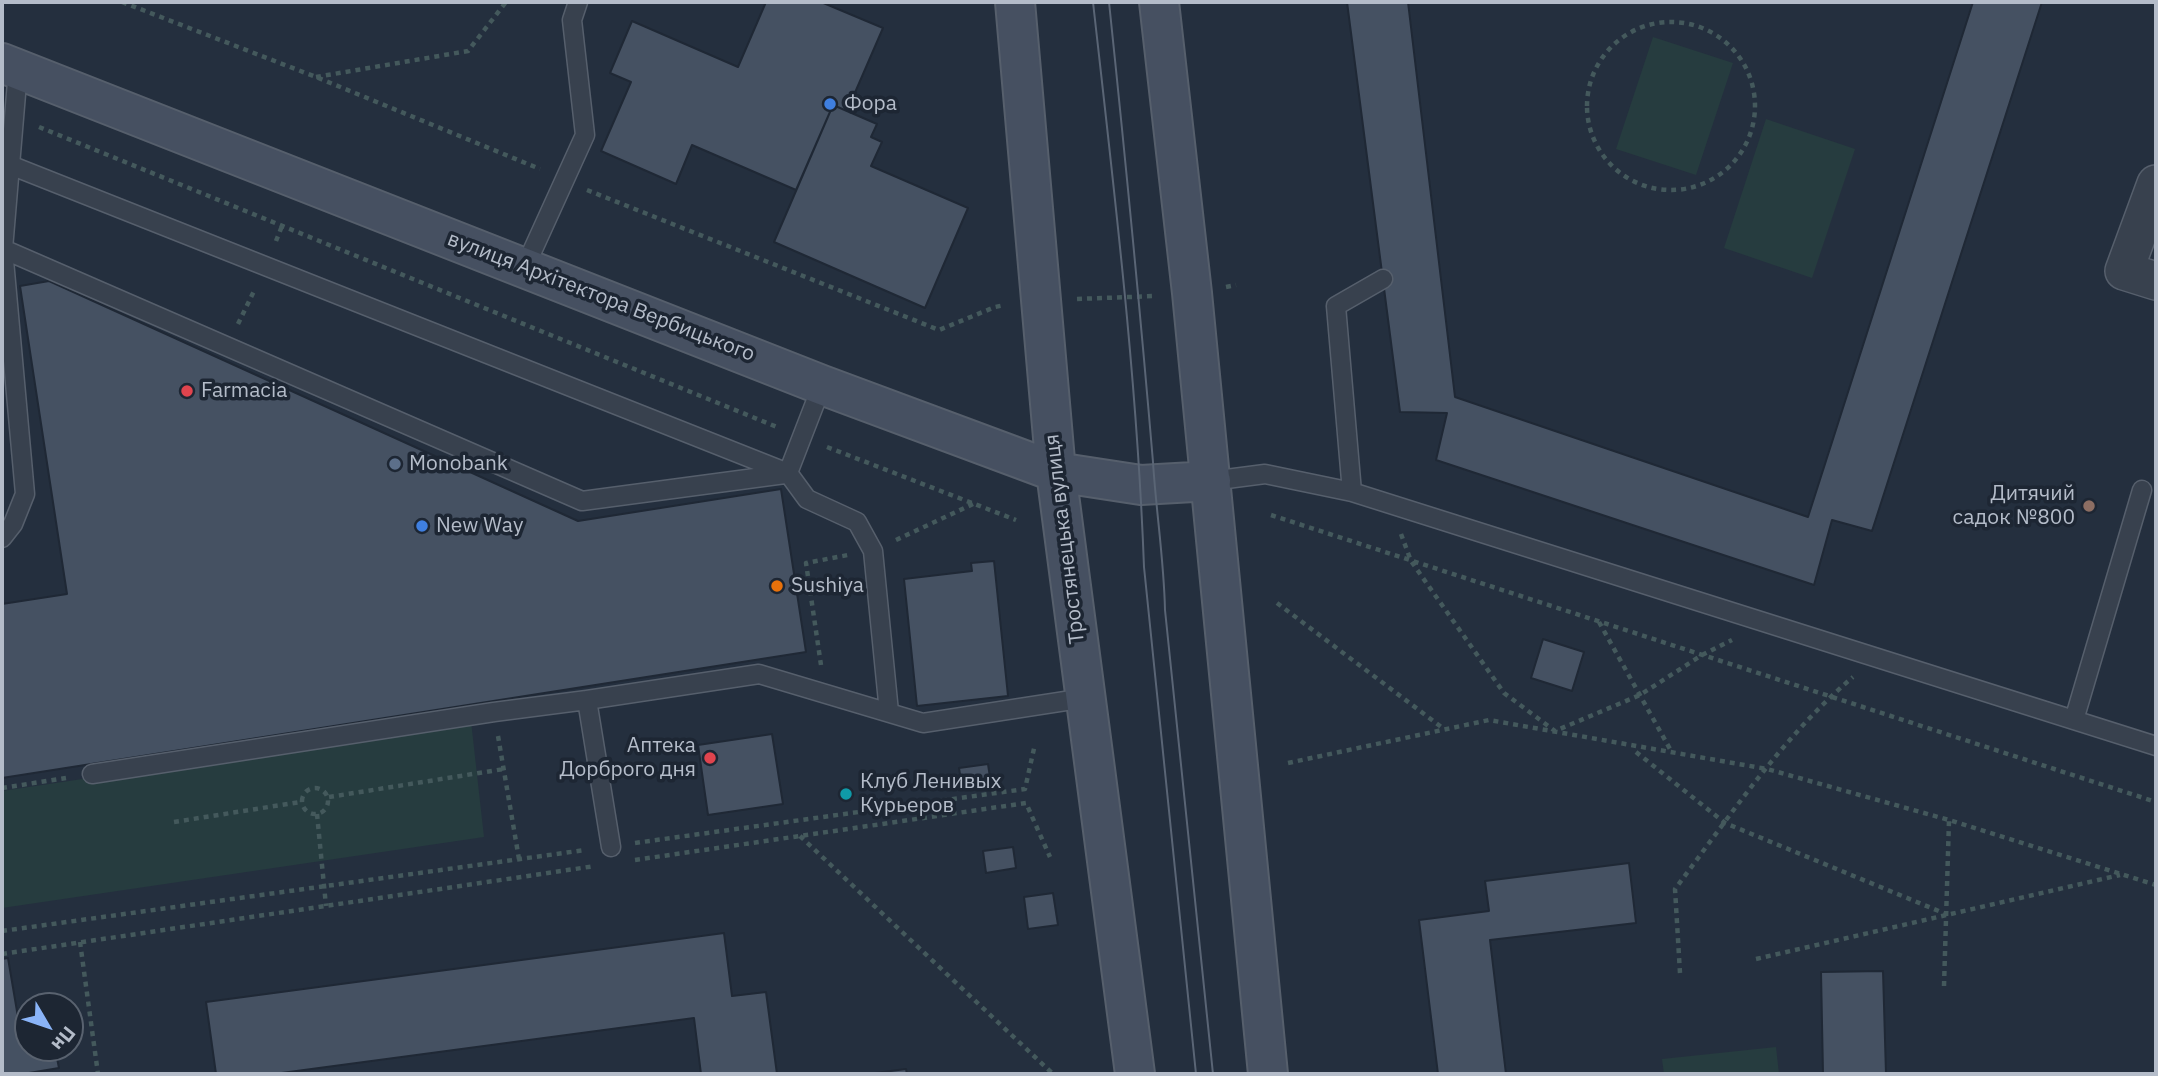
<!DOCTYPE html>
<meta charset="utf-8">
<style>
body{margin:0}
#map{position:relative;width:2158px;height:1076px;overflow:hidden;background:#242f3e;font-family:"IBM Plex Sans",sans-serif}
canvas{display:block}
.frame{position:absolute;inset:0;border:4px solid #b4bcc9;pointer-events:none}
.north{position:absolute;left:14px;top:992px;width:70px;height:70px;box-sizing:border-box;background:#1d2633;border:2px solid #59626f;border-radius:50%;rotate:129deg;font-size:19px;font-weight:700;line-height:28px;text-align:center;color:#b4bcc9}
.north::after{content:'';display:block;margin:auto;width:24px;height:32px;background:#8ab4f8;clip-path:polygon(50% 0,100% 100%,50% 72%,0 100%)}
</style>
<div id="map">
<canvas width="2158" height="1076"></canvas>
<div class="frame"></div>
<div class="north">Пн</div>
</div>
<script>
const c = document.querySelector('canvas').getContext('2d');
c.lineJoin = 'round';
function fill(path, color) {
  c.fillStyle = color;
  c.fill(path, 'evenodd');
}
function strokePath(path, color, width, dash) {
  c.strokeStyle = color;
  c.lineWidth = width;
  c.lineCap = dash ? 'butt' : 'round';
  c.setLineDash(dash || []);
  c.stroke(path);
}
function drawText(font, color, halo, rows, align = 'center') {
  c.font = font + ' "IBM Plex Sans",sans-serif';
  c.lineWidth = 7;
  c.setLineDash([]);
  c.textBaseline = 'middle';
  c.strokeStyle = halo;
  c.fillStyle = color;
  for (const [text, x, y, turn = 0] of rows) {
    c.save();
    c.translate(x, y);
    c.rotate((+turn || 0) * Math.PI / 180);
    c.textAlign = isNaN(turn) ? turn : align;
    if (halo) c.strokeText(text, 0, 0);
    c.fillText(text, 0, 0);
    c.restore();
  }
}
const green = new Path2D(`
 M 1653,37 L 1733,63 L 1696,175 L 1616,149 Z
 M 1766,119 L 1855,149 L 1812,278 L 1724,248 Z
 M 471,721 L 484,837 L 2,908 L 2,791 Z
 M 1776,1047 L 1779,1074 L 1664,1074 L 1662,1059 Z`);
const building = new Path2D(`
 M 766,2 L 821,2 L 883,28 L 847,111 L 833,105 L 796,190 L 692,145 L 676,184 L 601,151 L 631,82 L 610,73 L 632,21 L 738,67 Z
 M 1347,2 L 1408,2 L 1455,397 L 1808,517 L 1973,2 L 2042,2 L 1872,531 L 1832,520 L 1814,585 L 1436,460 L 1447,413 L 1400,412 Z
 M 833,105 L 877,124 L 871,137 L 882,142 L 871,166 L 968,208 L 925,308 L 774,242 Z
 M 49,281 L 578,521 L 781,489 L 806,652 L 2,778 L 2,604 L 67,594 L 20,286 Z
 M 994,561 L 1008,696 L 917,706 L 904,579 L 972,571 L 971,563 Z
 M 1543,639 L 1584,652 L 1572,691 L 1531,678 Z
 M 772,734 L 783,804 L 708,815 L 698,745 Z
 M 988,764 L 991,784 L 962,788 L 959,768 Z
 M 1013,847 L 1016,868 L 986,873 L 983,851 Z
 M 1629,863 L 1636,923 L 1490,940 L 1506,1074 L 1438,1074 L 1419,920 L 1489,911 L 1485,881 Z
 M 1053,893 L 1058,925 L 1028,929 L 1024,897 Z
 M 724,933 L 732,996 L 766,992 L 777,1074 L 701,1074 L 694,1018 L 274,1074 L 216,1074 L 206,1002 Z
 M 8,958 L 20,1029 L 28,1028 L 28,1048 L 55,1048 L 59,1068 L 23,1074 L 2,1074 L 2,959 Z
 M 1883,971 L 1886,1074 L 1823,1074 L 1821,972 Z
 M 906,1069 L 907,1074 L 868,1074 Z`);
const path = new Path2D(`
 M 122,2 L 316,77 L 540,169
 M1587 106a84 84 0 1 1 168 0a84 84 0 1 1-168 0Z
 M 316,77 L 468,51 L 506,2
 M 39,127 L 777,427
 M 587,190 L 939,330 L 995,307 L 1005,305
 M 276,241 L 282,226
 M 1226,287 L 1236,285
 M 1077,299 L 1155,296
 M 238,324 L 254,291
 M 827,447 L 1016,520
 M 1271,515 L 2156,802
 M 1401,534 L 1411,561 L 1504,693 L 1555,731 L 1640,695 L 1702,655 L 1732,640
 M 896,540 L 973,504
 M 1277,603 L 1444,729
 M 1599,622 L 1670,749
 M 821,665 L 806,563 L 848,555
 M 498,736 L 519,859
 M 1636,752 L 1725,823 L 1946,914
 M 1288,763 L 1489,720 L 1767,769 L 1949,820 L 2156,885
 M302 801a13 13 0 1 1 26 0a13 13 0 1 1-26 0Z
 M 2,788 L 66,778
 M 329,797 L 504,769
 M 317,814 L 326,906
 M 174,822 L 300,802
 M 800,836 L 1053,1074
 M 635,843 L 1025,789 L 1035,744
 M 635,860 L 1026,803 L 1050,857
 M 2,931 L 585,850
 M 80,942 L 98,1074
 M 2,954 L 595,866
 M 1756,959 L 2120,875
 M 1680,973 L 1675,889 C 1730,816 1783,736 1853,677
 M 1944,986 L 1949,820`);
const lane = new Path2D(`
 M 10,165 L 788,473 L 807,499 L 857,522 L 873,551 L 889,712
 M 3,249 L 582,501 L 785,474
 M 525,267 L 585,135 L 572,20 L 578,2
 M 788,473 L 822,385
 M 1211,481 L 1265,474 L 1352,492 L 2156,746
 M 1352,492 L 1336,306 L 1383,279
 M 2,538 L 13,524 L 25,494 L 3,249 L 18,70
 M 587,700 L 611,847
 M 2074,720 L 2142,490
 M 92,774 L 494,712 L 587,700 L 759,674 L 923,723 L 1085,698`);
const street = new Path2D(`
 M 2156,184 L 2124,271 L 2156,281`);
const secondary = new Path2D(`
 M 1015,2 L 1056,472 L 1135,1074
 M 1159,2 L 1192,293 L 1268,1074
 M 2,63 L 822,385 L 1056,472 L 1141,485 L 1211,481`);
const tram = new Path2D(`
 M 1093,2 C 1114,190 1137,377 1144,567 L 1196,1074
 M 1109,2 C 1125,155 1140,308 1153,462 C 1156,511 1164,560 1165,610 L 1213,1074`);
const markers = [
 [830,104,7,"#3f7fe0"],
 [187,391,7,"#e0444e"],
 [395,464,7,"#5c6f8a"],
 [2089,506,7,"#8d6e63"],
 [422,526,7,"#3f7fe0"],
 [777,586,7,"#e8710a"],
 [710,758,7,"#e0444e"],
 [846,794,7,"#0f9aa8"]
];
const poiNames = [
 ["Фора",844,104],
 ["Farmacia",201,391],
 ["Monobank",409,464],
 ["Дитячий",2075,494,"right"],
 ["садок №800",2075,518,"right"],
 ["New Way",436,526],
 ["Sushiya",791,586],
 ["Аптека",696,746,"right"],
 ["Дорброго дня",696,770,"right"],
 ["Клуб Ленивых",860,782],
 ["Курьеров",860,806]
];
const streetNames = [
 ["вулиця Архітектора Вербицького",601,297,21],
 ["Тростянецька вулиця",1065,539,-97]
];
fill(green, '#263c3f');
fill(building, '#455162');
strokePath(building, '#1f2835', 2);
strokePath(lane, '#565f6c', 21);
strokePath(street, '#565f6c', 40);
strokePath(secondary, '#565f6c', 42);
strokePath(path, '#44595c', 4.5, [5, 5]);
strokePath(lane, '#38414e', 18);
strokePath(street, '#38414e', 37);
strokePath(secondary, '#465061', 38);
strokePath(tram, '#5a6575', 2);
for (const [x, y, r, color] of markers) {
  const dot = new Path2D();
  dot.arc(x, y, r, 0, 2 * Math.PI);
  c.fillStyle = color;
  c.fill(dot);
  strokePath(dot, '#1d2633', 2.5);
}
drawText('21px', '#b4bcc9', '#1d2633', poiNames, 'left');
drawText('21px', '#b4bcc9', '#1d2633', streetNames);
</script>
